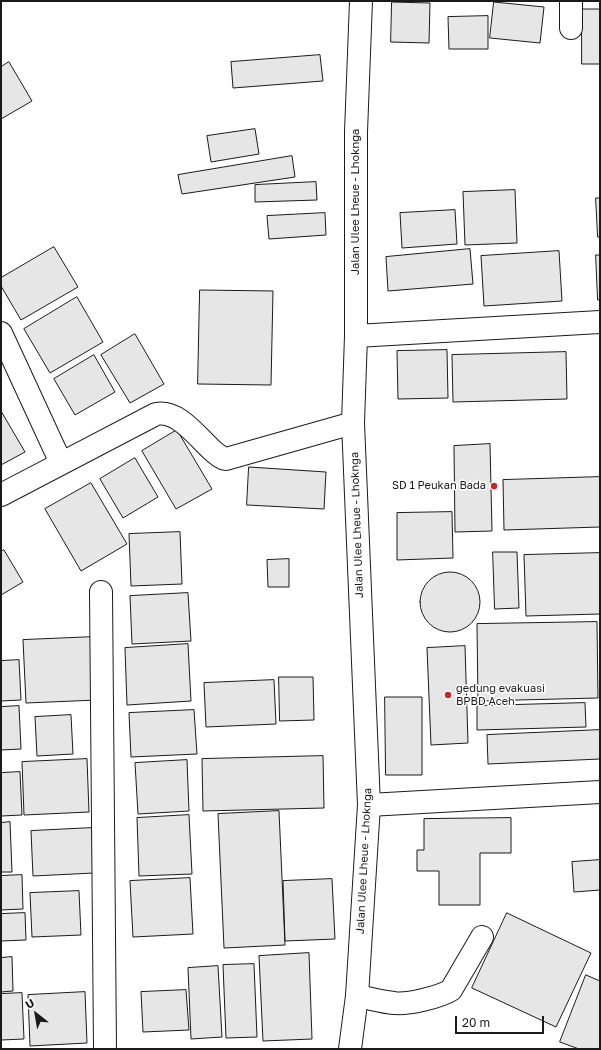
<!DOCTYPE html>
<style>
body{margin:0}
#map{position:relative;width:601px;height:1050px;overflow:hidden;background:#fff;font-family:"Golos Text",sans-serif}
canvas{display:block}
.frame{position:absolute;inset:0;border:2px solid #1a1a1a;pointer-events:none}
.north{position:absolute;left:16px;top:994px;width:40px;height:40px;-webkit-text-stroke:3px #fff;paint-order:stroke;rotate:329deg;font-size:11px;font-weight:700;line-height:16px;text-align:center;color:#1a1a1a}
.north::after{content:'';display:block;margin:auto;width:14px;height:18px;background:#1a1a1a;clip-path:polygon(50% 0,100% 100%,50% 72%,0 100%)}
.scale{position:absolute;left:455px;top:1016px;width:89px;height:18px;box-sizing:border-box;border:2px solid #1a1a1a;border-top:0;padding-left:5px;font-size:12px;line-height:14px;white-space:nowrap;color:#1a1a1a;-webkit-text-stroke:3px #fff;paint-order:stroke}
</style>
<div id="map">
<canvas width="601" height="1050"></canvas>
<div class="frame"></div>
<div class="north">U</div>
<div class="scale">20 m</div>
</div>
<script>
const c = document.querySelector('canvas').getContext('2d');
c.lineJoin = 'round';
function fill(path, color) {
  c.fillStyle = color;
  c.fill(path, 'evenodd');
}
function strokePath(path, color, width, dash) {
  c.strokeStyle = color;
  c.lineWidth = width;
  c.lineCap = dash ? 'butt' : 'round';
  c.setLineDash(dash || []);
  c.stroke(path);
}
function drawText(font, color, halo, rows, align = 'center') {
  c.font = font + ' "Golos Text",sans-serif';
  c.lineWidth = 3;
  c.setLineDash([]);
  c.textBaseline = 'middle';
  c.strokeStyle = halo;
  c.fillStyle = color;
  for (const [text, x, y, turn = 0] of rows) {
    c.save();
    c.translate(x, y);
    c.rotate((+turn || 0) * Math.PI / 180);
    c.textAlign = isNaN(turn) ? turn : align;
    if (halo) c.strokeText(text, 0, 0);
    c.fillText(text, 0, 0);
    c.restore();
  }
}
const building = new Path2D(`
 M 392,2 L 430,3 L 429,43 L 391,42 Z
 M 494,2 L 544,7 L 540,43 L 490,38 Z
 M 582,9 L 600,9 L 600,64 L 582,64 Z
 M 488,16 L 488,49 L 449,49 L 448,17 Z
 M 320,55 L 323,81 L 233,88 L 231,62 Z
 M 9,62 L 32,101 L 1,119 L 1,67 Z
 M 255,129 L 259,154 L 211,162 L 207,136 Z
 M 292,156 L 295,177 L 182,194 L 178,175 Z
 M 316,182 L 317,200 L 255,202 L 255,185 Z
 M 515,190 L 517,243 L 465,245 L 463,192 Z
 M 596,198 L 600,198 L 600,237 L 598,237 Z
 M 455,210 L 457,244 L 402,248 L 400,213 Z
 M 325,213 L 326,235 L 269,239 L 267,216 Z
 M 54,247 L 78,287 L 21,320 L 1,286 L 1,278 Z
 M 470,249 L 473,284 L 388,291 L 386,257 Z
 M 559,251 L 562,301 L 484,306 L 481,256 Z
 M 596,255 L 600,255 L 600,300 L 598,300 Z
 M 200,290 L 273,291 L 271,385 L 198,384 Z
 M 77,297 L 103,342 L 50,373 L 24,329 Z
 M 135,334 L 164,384 L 130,403 L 101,355 Z
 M 447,350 L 448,398 L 398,399 L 397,351 Z
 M 566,352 L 567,399 L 453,402 L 452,355 Z
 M 94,355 L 115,392 L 75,415 L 54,379 Z
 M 1,411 L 25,452 L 1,465 Z
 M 177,430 L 212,489 L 176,509 L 142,451 Z
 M 490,444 L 492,531 L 455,532 L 454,446 Z
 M 135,458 L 158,497 L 123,518 L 100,479 Z
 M 249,467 L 326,472 L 324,509 L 247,505 Z
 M 600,477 L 600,527 L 504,530 L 503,480 Z
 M 91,483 L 127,544 L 81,571 L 45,509 Z
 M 452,512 L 453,558 L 397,560 L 397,513 Z
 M 180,532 L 182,584 L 131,586 L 129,534 Z
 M 4,550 L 23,582 L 1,595 L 1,552 Z
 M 493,552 L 517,552 L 519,608 L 495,609 Z
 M 600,553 L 600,614 L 526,616 L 524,555 Z
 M 289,559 L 289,587 L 268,587 L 267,560 Z
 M420 602a30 30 0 1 1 60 0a30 30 0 1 1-60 0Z
 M 188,593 L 191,641 L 132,644 L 130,596 Z
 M 597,622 L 598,698 L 478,701 L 477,624 Z
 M 94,637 L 97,700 L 26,703 L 23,640 Z
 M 188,644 L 191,701 L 127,705 L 125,648 Z
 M 465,646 L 468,743 L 431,745 L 427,648 Z
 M 19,660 L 21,700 L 1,701 L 1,661 Z
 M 279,677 L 313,677 L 314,720 L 280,721 Z
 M 274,680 L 276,724 L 206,727 L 204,683 Z
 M 385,697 L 422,697 L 422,775 L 386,775 Z
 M 585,703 L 586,727 L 477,730 L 477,706 Z
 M 19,706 L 21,749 L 1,750 L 1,707 Z
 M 194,710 L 197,754 L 131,757 L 129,713 Z
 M 71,715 L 73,754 L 37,756 L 35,717 Z
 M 600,730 L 600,759 L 488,764 L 487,735 Z
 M 323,756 L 324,808 L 203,811 L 202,759 Z
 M 87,759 L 89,812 L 24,815 L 22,762 Z
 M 187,760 L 189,811 L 138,814 L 135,763 Z
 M 20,772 L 22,815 L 1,816 L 1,773 Z
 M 279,811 L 285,945 L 224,948 L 218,814 Z
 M 189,815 L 192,874 L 139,876 L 137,818 Z
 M 511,818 L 511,853 L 480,853 L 480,905 L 439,905 L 439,871 L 417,871 L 417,850 L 424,850 L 424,819 Z
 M 10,822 L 12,872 L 1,872 L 1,823 Z
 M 92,828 L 94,873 L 33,876 L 31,831 Z
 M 600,860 L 600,890 L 574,892 L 572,862 Z
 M 22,875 L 23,909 L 1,910 L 1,876 Z
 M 190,878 L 193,934 L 133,937 L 130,881 Z
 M 332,879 L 335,939 L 285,941 L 283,881 Z
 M 79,891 L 81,935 L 32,937 L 30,893 Z
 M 25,913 L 26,940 L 1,941 L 1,914 Z
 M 507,913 L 591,953 L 556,1027 L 472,988 Z
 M 309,953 L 312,1039 L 263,1041 L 259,956 Z
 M 12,957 L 13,991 L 1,992 L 1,958 Z
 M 254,964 L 257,1037 L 226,1038 L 223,965 Z
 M 218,966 L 222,1037 L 191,1039 L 188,968 Z
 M 586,975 L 600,981 L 600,1049 L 579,1049 L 560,1042 Z
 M 186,990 L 189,1030 L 143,1032 L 141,992 Z
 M 85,992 L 87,1043 L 30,1046 L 28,995 Z
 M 22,993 L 24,1039 L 1,1040 L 1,994 Z`);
const minor = new Path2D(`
 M 571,28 L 571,1
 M 1,333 L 61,463
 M 356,336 L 600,322
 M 1,495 L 156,414 C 179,410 197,437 213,451 C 217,454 220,458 226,459 L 353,423
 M 101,592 L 105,1049
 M 369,805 L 600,792
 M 357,996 C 369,998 382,1002 394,1003 C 407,1005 440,997 451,990 L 482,937`);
const trunk = new Path2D(`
 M 350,1049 L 357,996 L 369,805 L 353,423 L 356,336 L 356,132 L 361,1`);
const markers = [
 [494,486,4,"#c62828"],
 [448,695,4,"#c62828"]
];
const streetNames = [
 ["Jalan Ulee Lheue - Lhoknga",356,202,-90],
 ["Jalan Ulee Lheue - Lhoknga",357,525,-92],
 ["Jalan Ulee Lheue - Lhoknga",364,861,-87]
];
const poiNames = [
 ["SD 1 Peukan Bada",486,486],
 ["gedung evakuasi",456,689,"left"],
 ["BPBD Aceh",456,702,"left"]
];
fill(building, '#e6e6e6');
strokePath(building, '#1a1a1a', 1);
strokePath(minor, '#1a1a1a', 24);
strokePath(trunk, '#1a1a1a', 24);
strokePath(minor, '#fff', 22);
strokePath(trunk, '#fff', 22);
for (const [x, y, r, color] of markers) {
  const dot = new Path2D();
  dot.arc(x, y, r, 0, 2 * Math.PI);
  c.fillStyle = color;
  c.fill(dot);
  strokePath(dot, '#fff', 1.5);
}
drawText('11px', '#1a1a1a', '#fff', streetNames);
drawText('11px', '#1a1a1a', '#fff', poiNames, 'right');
</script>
